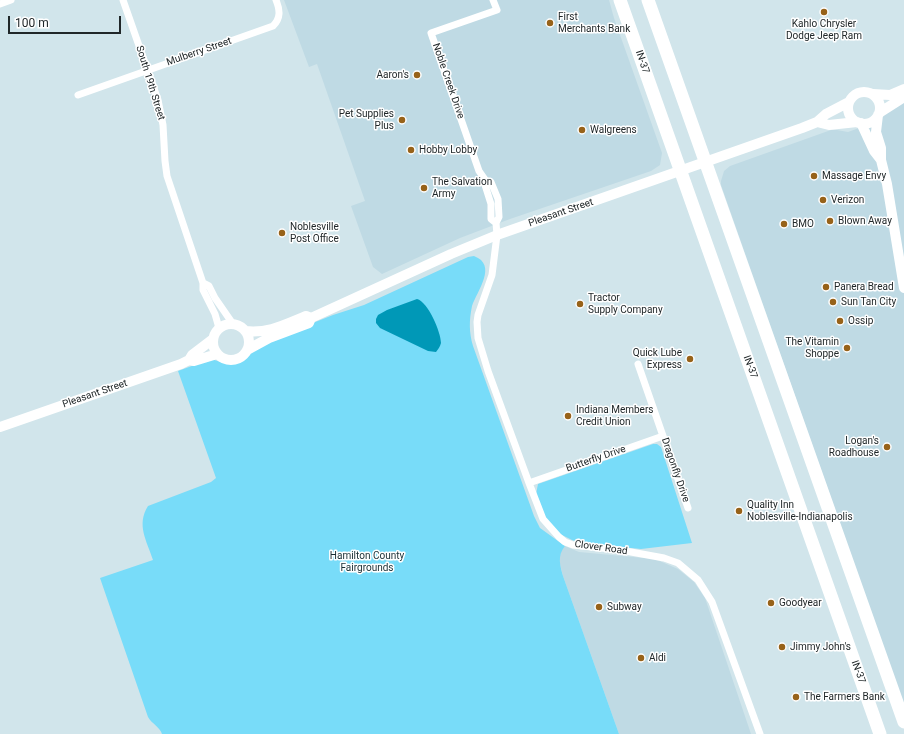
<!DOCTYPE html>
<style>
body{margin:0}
#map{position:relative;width:904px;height:734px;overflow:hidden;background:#d1e5eb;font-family:Roboto,sans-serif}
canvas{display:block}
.scale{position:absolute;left:8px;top:16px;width:113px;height:18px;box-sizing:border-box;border:2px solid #202729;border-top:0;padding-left:5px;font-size:12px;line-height:14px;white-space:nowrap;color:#202729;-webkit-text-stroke:3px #fff;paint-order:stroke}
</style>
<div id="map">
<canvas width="904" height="734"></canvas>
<div class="scale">100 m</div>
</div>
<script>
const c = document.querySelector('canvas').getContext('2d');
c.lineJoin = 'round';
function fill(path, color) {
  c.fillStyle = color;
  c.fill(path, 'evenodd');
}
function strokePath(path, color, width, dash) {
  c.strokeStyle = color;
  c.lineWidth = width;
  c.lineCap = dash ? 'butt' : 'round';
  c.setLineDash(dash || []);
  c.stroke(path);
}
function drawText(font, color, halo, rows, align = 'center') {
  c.font = font + ' Roboto,sans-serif';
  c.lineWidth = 3;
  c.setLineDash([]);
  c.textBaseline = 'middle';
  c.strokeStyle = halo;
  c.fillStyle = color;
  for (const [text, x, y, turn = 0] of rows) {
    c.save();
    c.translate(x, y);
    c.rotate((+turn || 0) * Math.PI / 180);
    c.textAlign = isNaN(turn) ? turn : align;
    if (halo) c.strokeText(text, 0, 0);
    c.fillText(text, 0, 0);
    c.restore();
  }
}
const built = new Path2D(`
 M 284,0 L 609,0 L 614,18 L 662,153 L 660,165 L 651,171 L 510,219 L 460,238 L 382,274 L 373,267 L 351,206 L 365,201 L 317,64 L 309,67 Z
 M 904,101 L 904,706 L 721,185 L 721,181 L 724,171 L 730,166 L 831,130 L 837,130 L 848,132 L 870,124 Z
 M 565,546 L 579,552 L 655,559 L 678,569 L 694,582 L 705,598 L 751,734 L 619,734 L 563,576 L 559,560 L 561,551 Z`);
const green = new Path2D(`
 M 474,256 C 498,265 477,291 472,306 C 469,321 469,332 473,346 L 534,516 L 540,528 L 565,546 C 557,556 560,565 563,576 L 619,734 L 162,734 C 160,727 152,724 148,717 L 100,578 L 153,560 C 147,541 136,525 148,506 L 211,482 L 216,478 L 178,371 L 211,359 L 221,362 L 235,362 L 244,359 L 265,342 L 333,315 L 364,305 L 468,257 Z
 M 653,444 L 657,444 L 661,447 L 692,543 L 641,549 L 581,543 L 572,540 L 560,534 L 547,521 L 536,494 L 538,484 Z`);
const water = new Path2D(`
 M 417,299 C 428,302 441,332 441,343 C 440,347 438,349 436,352 L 428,351 L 380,328 L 376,323 L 376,319 L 378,315 L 387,310 Z`);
const street = new Path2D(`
 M 123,0 L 158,100 L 163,125 L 165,161 L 167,176 L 203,283 L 203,290 L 215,314 L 219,328
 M 0,4 L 11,0
 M 78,95 L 273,26 C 281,18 280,10 276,0
 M 486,181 L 479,171 L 431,33 L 497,10 L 493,0
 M 496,223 L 491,219 L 491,204 L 485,185 L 486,181 L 491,182 L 498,199 L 499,217 L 496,223 L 497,235 L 492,275 L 478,315 L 477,322 L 478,338 L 488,371 L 529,483 L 543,519 L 559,537 L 565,542 L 573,545 L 620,550 L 664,558 L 678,563 L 698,580 L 712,602 L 760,734
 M 203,283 L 209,286 L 215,298 L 233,324
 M 638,364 L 688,508
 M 529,483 L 663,436`);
const secondary = new Path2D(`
 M848 108a16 16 0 1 1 32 0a16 16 0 1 1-32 0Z
 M 873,94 L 890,95 L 904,89
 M 879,113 L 904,97
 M 878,115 L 876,132 L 881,148 L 881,160 L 887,184 L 904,288
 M 817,122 L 829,125 L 857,122
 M 861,123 L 874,151 L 881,160
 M213 342a18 18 0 1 1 36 0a18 18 0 1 1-36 0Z
 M 245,331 C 268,334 286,324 306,316 L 311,318
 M 247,350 L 269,338 L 309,323 L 311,318 L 451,254 L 497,235 L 802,128 L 817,122 L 826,114 L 849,102
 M 189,360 L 194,361 L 217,354
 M 0,427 L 181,364 L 189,360 L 192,355 L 213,339`);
const highway = new Path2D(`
 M 620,0 L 880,734
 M 648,0 L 904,722`);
const markers = [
 [824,12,4,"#976219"],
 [550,23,4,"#976219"],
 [417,75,4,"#976219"],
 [402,120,4,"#976219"],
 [582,130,4,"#976219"],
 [411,150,4,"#976219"],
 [814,176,4,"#976219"],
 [424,188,4,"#976219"],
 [823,200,4,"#976219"],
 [830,221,4,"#976219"],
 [784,224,4,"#976219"],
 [282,233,4,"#976219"],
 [826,287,4,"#976219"],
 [833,302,4,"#976219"],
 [580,304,4,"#976219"],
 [840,321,4,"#976219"],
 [847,348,4,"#976219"],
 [690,359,4,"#976219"],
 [568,416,4,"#976219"],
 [887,447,4,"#976219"],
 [739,511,4,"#976219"],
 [771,603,4,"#976219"],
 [599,607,4,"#976219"],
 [782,647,4,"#976219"],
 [641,658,4,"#976219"],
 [796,697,4,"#976219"]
];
const poiNames = [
 ["First",558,17],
 ["Merchants Bank",558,29],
 ["Kahlo Chrysler",824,24,"center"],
 ["Dodge Jeep Ram",824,36,"center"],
 ["Aaron's",409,75,"right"],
 ["Pet Supplies",394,114,"right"],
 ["Plus",394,126,"right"],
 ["Walgreens",590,130],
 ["Hobby Lobby",419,150],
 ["Massage Envy",822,176],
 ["The Salvation",432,182],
 ["Army",432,194],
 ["Verizon",831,200],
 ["Blown Away",838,221],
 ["BMO",792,224],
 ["Noblesville",290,227],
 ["Post Office",290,239],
 ["Panera Bread",834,287],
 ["Tractor",588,298],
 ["Supply Company",588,310],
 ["Sun Tan City",841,302],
 ["Ossip",848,321],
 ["The Vitamin",839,342,"right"],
 ["Shoppe",839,354,"right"],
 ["Quick Lube",682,353,"right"],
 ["Express",682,365,"right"],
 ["Indiana Members",576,410],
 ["Credit Union",576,422],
 ["Logan's",879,441,"right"],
 ["Roadhouse",879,453,"right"],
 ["Quality Inn",747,505],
 ["Noblesville-Indianapolis",747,517],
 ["Goodyear",779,603],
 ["Subway",607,607],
 ["Jimmy John's",790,647],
 ["Aldi",649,658],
 ["The Farmers Bank",804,697]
];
const streetNames = [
 ["Mulberry Street",199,52,-19],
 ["IN-37",642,62,71],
 ["Noble Creek Drive",448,81,71],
 ["South 19th Street",150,83,73],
 ["Pleasant Street",561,213,-19],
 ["IN-37",750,367,70],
 ["Pleasant Street",95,394,-19],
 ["Butterfly Drive",596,459,-19],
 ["Dragonfly Drive",675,470,71],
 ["Clover Road",601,548,8],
 ["IN-37",858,672,70]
];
const parkNames = [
 ["Hamilton County",367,556],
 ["Fairgrounds",367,568]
];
fill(built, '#bfdae4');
fill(green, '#78dcf9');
fill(water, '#0098b7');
strokePath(street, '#fff', 7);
strokePath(secondary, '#fff', 10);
strokePath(highway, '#fff', 13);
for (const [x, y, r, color] of markers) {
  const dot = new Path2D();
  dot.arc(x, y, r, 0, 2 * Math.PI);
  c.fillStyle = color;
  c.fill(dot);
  strokePath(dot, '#fff', 1.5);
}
drawText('10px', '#202729', '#fff', poiNames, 'left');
drawText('10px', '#202729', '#fff', streetNames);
drawText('10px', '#182d33', '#fff', parkNames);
</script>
